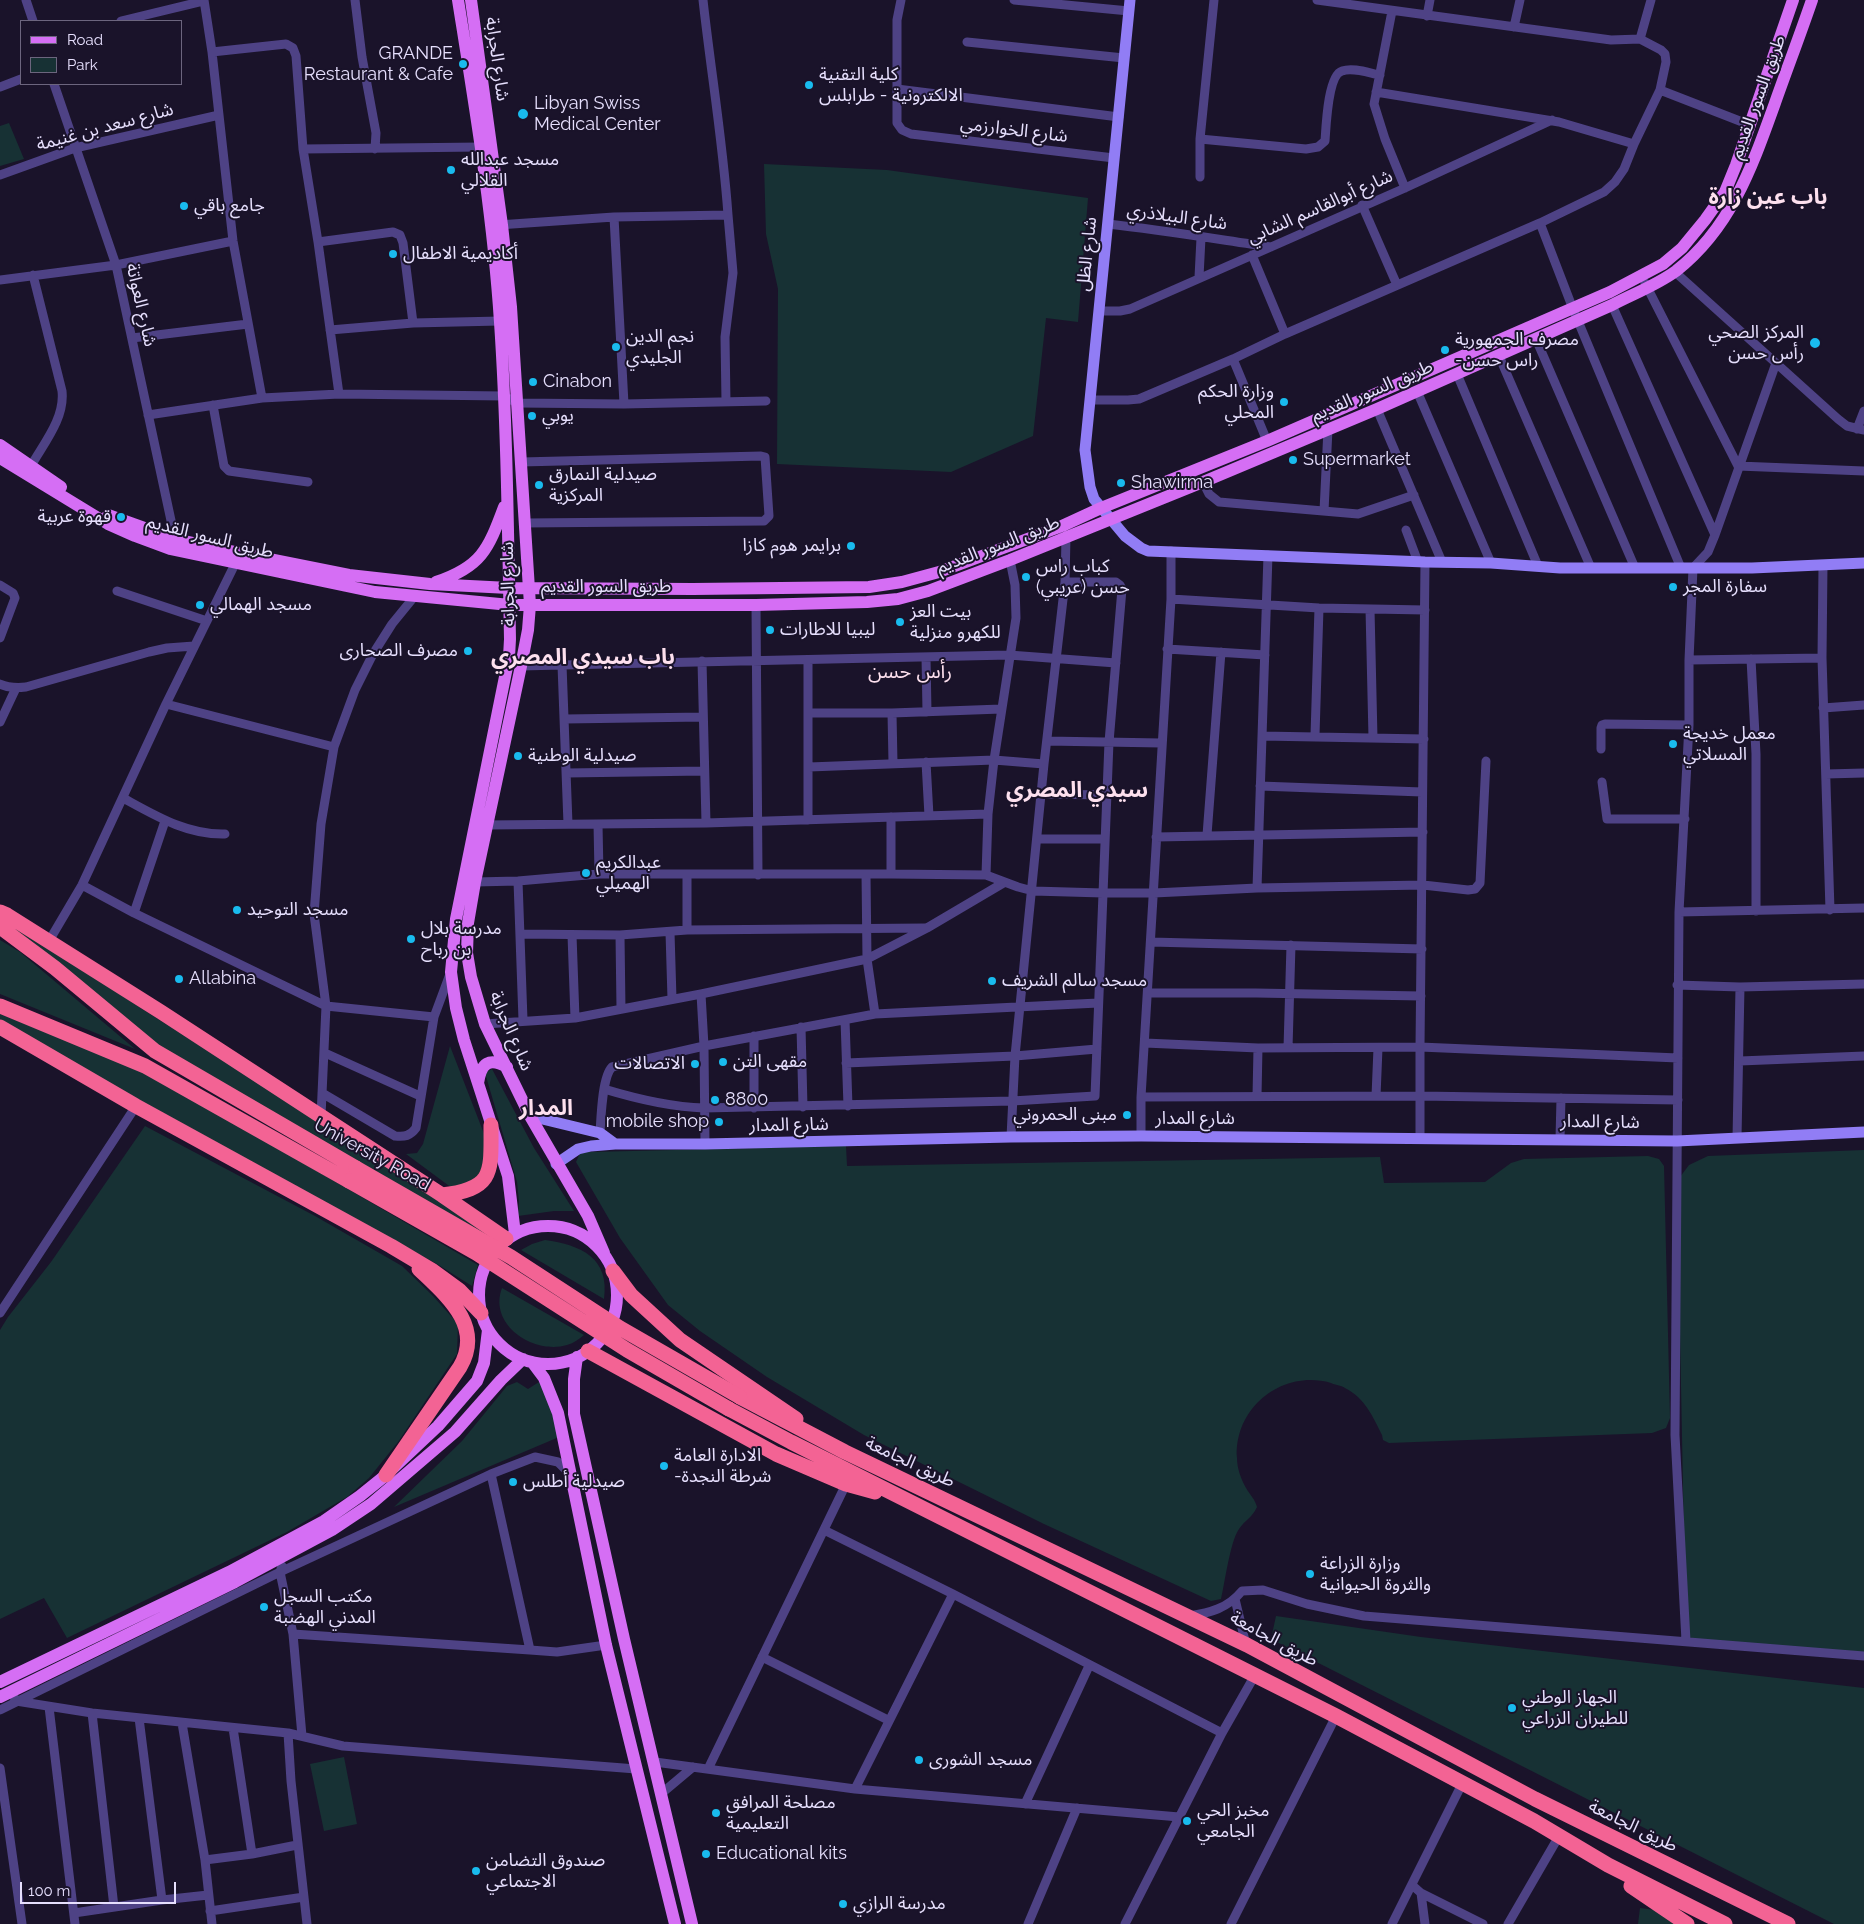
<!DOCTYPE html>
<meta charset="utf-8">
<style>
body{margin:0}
#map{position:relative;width:1864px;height:1924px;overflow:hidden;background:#1a132a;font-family:Raleway,sans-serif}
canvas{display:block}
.legend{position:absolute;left:20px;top:20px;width:162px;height:65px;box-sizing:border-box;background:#1a132a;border:1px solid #6c657e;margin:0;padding:6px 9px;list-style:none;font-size:15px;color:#e6dffd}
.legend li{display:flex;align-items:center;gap:10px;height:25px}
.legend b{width:25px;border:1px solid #6c657e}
.scale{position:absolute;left:20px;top:1882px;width:156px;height:22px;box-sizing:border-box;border:2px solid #e6dffd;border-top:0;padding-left:6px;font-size:15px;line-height:18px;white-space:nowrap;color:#e6dffd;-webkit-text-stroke:4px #1a132a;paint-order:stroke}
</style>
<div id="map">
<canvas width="1864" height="1924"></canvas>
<ul class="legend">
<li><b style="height:6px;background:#d56ef4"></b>Road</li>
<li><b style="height:14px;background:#173134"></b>Park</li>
</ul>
<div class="scale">100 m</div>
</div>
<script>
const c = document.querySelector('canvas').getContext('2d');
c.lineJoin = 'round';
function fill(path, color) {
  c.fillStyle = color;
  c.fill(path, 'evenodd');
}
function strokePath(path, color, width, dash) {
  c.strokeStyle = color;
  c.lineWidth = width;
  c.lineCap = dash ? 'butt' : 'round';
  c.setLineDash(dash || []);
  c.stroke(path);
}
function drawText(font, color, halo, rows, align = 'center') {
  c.font = font + ' Raleway,"Noto Sans Arabic",sans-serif';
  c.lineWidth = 4;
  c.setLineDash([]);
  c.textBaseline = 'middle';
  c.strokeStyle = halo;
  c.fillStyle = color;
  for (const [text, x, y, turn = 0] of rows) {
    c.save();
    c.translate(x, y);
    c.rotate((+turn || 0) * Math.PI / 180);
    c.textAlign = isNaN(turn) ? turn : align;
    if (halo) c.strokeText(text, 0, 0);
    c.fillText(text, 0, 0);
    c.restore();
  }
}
const green = new Path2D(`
 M 9,123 L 24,159 L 0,166 L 0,126 Z
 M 764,164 L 887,170 L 1088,198 L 1078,322 L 1046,318 L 1033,436 L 951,472 L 777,464 L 778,289 L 766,234 Z
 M 10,926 L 54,949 L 142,1009 L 269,1089 L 492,1234 L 488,1241 L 163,1050 Z
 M 0,940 L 20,952 L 135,1049 L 0,994 Z
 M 0,1014 L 149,1073 L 478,1265 L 472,1286 L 437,1264 L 0,1023 Z
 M 450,1046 L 488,1144 L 489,1168 L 456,1191 L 406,1154 L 417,1153 L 423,1144 Z
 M 492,1069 L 534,1148 L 574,1211 L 554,1211 L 518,1216 L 519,1202 L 517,1182 L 485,1073 Z
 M 145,1126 L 315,1216 L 402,1266 L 433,1296 L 458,1324 L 457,1354 L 398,1442 L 369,1478 L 347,1497 L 287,1532 L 67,1638 L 44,1598 L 0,1619 L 0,1330 L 8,1317 L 51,1262 Z
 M 846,1146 L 847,1166 L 1380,1157 L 1384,1183 L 1485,1182 L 1511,1163 L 1524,1159 L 1648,1156 L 1659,1159 L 1664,1166 L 1670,1418 L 1666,1428 L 1652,1433 L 1389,1443 L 1383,1440 L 1382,1435 C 1373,1417 1365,1398 1345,1388 C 1341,1385 1335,1385 1331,1383 C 1282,1369 1234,1408 1237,1458 C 1237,1468 1241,1479 1246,1488 C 1250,1495 1255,1499 1257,1507 C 1252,1518 1245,1520 1239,1529 C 1230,1542 1225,1582 1221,1599 L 1211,1601 L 1044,1524 L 864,1435 L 767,1377 L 700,1331 L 668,1305 L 620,1238 L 576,1162 L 580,1153 L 589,1152 Z
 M 1864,1150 L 1864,1656 L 1686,1641 L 1677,1181 L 1689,1165 L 1708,1156 Z
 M 545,1240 C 581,1245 610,1258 604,1299 L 521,1250 L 532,1244 Z
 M 502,1288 L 584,1335 C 579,1339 574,1343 567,1345 C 534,1355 488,1325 502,1288 Z
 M 517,1382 L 528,1389 L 539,1382 L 550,1399 L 559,1437 L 394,1507 L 462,1441 L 507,1386 Z
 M 1276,1616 L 1421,1637 L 1864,1688 L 1864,1924 L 1834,1924 L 1271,1639 Z
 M 344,1757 L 357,1824 L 324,1831 L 310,1764 Z
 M 1640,1908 L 1664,1911 L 1682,1924 L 1638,1924 Z`);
const street = new Path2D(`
 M 26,0 L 33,21
 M 204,0 L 212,52 L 233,241 L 262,398
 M 355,0 L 362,57 L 376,133 L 375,149
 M 901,0 L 897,20 L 897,123 L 902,130 L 911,134 L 1114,158
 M 1014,0 L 1129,11
 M 1392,11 L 1374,104 L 1385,139 L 1405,188
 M 1427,16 L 1430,0
 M 121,21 L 204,1
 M 1514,27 L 1520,0
 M 1640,39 L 1651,0
 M 967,42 L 1124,58
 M 212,52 L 286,44 L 293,48 L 296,56 L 303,149 L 318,242 L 339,394
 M 54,84 L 116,265 L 175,539
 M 0,87 L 21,79
 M 897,89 L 1119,117
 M 1660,90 L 1750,125
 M 1376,92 L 1559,122 L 1634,144
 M 1200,139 L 1306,149 L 1318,147 L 1325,141 C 1326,127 1328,75 1342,71 C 1353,67 1369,73 1380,75
 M 303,149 L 481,147
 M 0,175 L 75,148 L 219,115
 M 1200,177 L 1200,139 L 1214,0
 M 1362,205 L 1397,285
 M 614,217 L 624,404
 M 1540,223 L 1573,309 L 1681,568
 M 1108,224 C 1162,230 1216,239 1271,247
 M 498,225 L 614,217 L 728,215 C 723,143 711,72 703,0
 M 318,242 L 393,232 L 400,235 L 403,243 L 413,323
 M 1252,255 L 1285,334
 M 1675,272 L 1838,419 L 1847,426 L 1864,430
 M 1199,277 L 1201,238
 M 0,280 L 116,265 L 233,241
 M 1645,283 L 1738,466 L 1864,471
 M 1612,305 L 1715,535
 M 1099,311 L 1120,311 L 1130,309 L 1405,188 L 1552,120
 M 330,330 L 413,323 L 500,321
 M 132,338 L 248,324
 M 1536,339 L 1635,568
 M 1499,356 L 1591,568
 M 1233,359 L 1267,441
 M 1457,374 L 1538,566
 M 1417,391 L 1491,563
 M 1090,400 L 1128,400 L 1139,399 L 1233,359 L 1285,334 L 1540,223 L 1604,192 L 1615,182 L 1624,169 L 1634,144 L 1660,90 L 1666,62 L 1665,54 L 1661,50 L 1640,39 L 1611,40 L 1317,0
 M 726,402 L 725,337 L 733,273 L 728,215
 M 213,405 L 224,466 L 229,471 L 308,482
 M 1377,409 L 1442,562
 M 148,415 L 262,398 L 339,394 L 504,396 L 517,403 L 624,404 L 766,401
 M 1857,429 L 1864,411
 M 521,462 L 761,456 L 765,457 L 769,516 L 764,521 L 524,523
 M 31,466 C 44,443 65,418 62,391 L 33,275
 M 1203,482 L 1209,494 L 1219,502 L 1358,514 L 1414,495
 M 1324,511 L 1328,429
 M 1406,530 L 1418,562
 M 1823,565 L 1822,658 L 1830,910
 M 0,585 L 13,593 L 15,598 L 0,638
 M 117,591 L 207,621
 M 1171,599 L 1319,608 L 1425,610
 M 756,605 L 758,875
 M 1370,609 L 1373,738
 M 1167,649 L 1265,655
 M 926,657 L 927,712
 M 1751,659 L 1756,754 L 1756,911
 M 1689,660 L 1822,658
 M 702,661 L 706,823
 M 521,666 L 562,665
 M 0,684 C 9,688 16,688 26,687 L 149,652 L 167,648 L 194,646
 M 166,704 L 334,747
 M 1823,708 L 1864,705
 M 809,713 L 892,713 L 1001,709
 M 892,713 L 893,763
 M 565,719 L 703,717
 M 0,722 L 16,688
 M 1315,735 L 1319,608
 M 1262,736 L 1424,739
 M 1047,741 L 1161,743
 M 1601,749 L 1601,728 L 1602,725 L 1605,724 L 1689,725
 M 926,762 L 929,816
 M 809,767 L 994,760 L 1044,764
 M 567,773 L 704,771
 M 1826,774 L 1864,773
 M 1602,782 L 1607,819 L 1685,819
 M 1260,786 L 1422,792
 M 1041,794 L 1107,795
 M 123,798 C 156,816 187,835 225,834
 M 891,817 L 891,874
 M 808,820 L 808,660
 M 568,824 L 562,665 L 1009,655 L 1116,663
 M 598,824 L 599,874
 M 486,825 L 706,823 L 988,814
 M 1207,835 L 1221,652
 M 1156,837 L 1423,832
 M 1037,839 L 1105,839
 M 866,874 L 867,959 L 875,1014
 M 986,875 L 988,814 L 994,760 L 1016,618 L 1015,585 L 1010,560
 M 518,881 L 523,1020
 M 475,882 L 518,881 L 599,874 L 891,874 L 986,875 L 1018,887 L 1033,891 L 1103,893 L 1154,893 L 1257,888 L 1423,885 L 1468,890 L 1475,889 L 1480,883 L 1486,761
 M 82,885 L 134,913 L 326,1006 L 434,1017
 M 1257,888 L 1268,555
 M 1679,912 L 1864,908
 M 134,913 L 165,821
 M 687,930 L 687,875
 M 670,932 L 672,999
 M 520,934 L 620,935 L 687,930 L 925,928
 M 572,935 L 575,1018
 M 620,935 L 621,1009
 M 49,941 L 82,885 L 166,704 L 235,564
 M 1151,942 L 1422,949
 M 1677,985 L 1740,987 L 1864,984
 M 1148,993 L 1256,993 L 1421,996
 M 701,994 L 704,1046 L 705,1144
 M 845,1020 L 848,1106
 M 485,1024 L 575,1018 L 701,994 L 867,959 L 927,928 L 1005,882
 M 801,1027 L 803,1107
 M 1145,1043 L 1258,1048 L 1420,1047 L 1678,1058
 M 1288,1048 L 1291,945
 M 325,1053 L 420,1096
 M 1740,1061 L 1864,1056
 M 846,1063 L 1015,1056 L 1097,1049
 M 604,1089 C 637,1099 670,1107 704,1108 L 1012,1101 L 1095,1096 L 1109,742 L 1122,589 L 1120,585 L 1116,582 L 1065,582
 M 322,1093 L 395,1136 C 405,1137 410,1136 416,1128 L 434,1017 L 450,974
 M 1257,1096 L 1258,1048
 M 1376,1096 L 1378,1048
 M 1141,1097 L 1420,1096 L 1678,1100
 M 754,1108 L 754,1036
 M 321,1116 L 326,1006 L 314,914 L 321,824 L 334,747 L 355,690 L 373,654 L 392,624 L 414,597
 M 600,1133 C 601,1118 602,1077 612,1067 L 704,1046 L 875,1014 L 1098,1003
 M 1141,1136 L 1141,1097 L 1171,599 L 1171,551
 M 1011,1137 L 1015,1056 L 1044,764 L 1065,582 L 1066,537
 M 1420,1138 L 1420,1047 L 1425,562
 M 1737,1138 L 1740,987
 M 1560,1139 L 1561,1098
 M 0,1313 L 136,1106
 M 824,1530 L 953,1594 L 1222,1733
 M 282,1566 L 280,1572 L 293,1634 L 302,1736
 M 1235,1599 L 1246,1645
 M 1189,1616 C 1210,1613 1228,1608 1242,1591 L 1263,1590 L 1307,1604 L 1364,1616 L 1864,1656
 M 293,1634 L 530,1650 L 491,1474
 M 1686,1641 L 1675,1435 L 1679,912 L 1689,725 L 1689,660 L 1693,568 L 1708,552 L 1715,535 L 1776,363
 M 530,1650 L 557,1652 L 606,1645
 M 762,1657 L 888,1720
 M 11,1691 L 16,1701 L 92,1713 L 288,1733 L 343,1746 L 636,1769
 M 49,1707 L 75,1924
 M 0,1710 L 280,1572 L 491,1474 L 535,1457 L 558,1462 L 570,1474
 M 92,1713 L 114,1907
 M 139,1718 L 162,1900
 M 182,1723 L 205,1860 L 212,1924
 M 233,1728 L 252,1854
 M 288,1733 L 291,1781 L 307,1924
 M 655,1762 L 855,1789 L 1179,1817
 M 0,1768 L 22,1924
 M 708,1769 L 847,1482
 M 855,1789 L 953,1594
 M 662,1793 L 693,1767
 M 1025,1804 L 1089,1666
 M 205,1860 L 252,1854 L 297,1845
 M 1412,1885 L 1421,1893 L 1483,1924
 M 1421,1893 L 1425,1924
 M 210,1911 L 304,1897
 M 74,1913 L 162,1900 L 208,1895
 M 1028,1924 L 1077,1808
 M 1125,1924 L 1222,1733 L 1255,1675
 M 1231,1924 L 1336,1716
 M 1392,1924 L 1463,1782
 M 1508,1924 L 1559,1836`);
const secondary = new Path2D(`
 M 1130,0 L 1085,450 L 1090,487 L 1094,499 L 1125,536 L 1141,548 L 1148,551 L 1425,562 L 1491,563 L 1560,568 L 1752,568 L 1864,563
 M 530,1116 L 600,1133 L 615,1144
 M 556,1164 L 578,1149 L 591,1146 L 615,1144 L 705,1144 L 1011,1137 L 1141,1136 L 1677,1141 L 1864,1132`);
const primary = new Path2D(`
 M 458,0 C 475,107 493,214 500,322 C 507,427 508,533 510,639 L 509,657 L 456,919 L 451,972 L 456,1008 L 464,1040 L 508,1176 L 515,1234
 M 471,0 L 502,225 L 511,307 L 530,605 L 528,630 L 521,666 L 475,882 L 468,923 L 467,953 L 471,977 L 485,1024 L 530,1116 L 588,1216 L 604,1253
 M 0,445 L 61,487
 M 0,458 L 108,524 L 135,536 L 170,549 L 375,592 L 510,605 L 756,605 L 867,602 L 898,599 L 928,591 L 1010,560 L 1203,482 L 1377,409 L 1612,305 C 1633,294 1657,285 1676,271 C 1731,228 1752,167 1775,103 C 1787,69 1800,35 1812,0
 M 108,515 L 175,539 L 240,553 L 349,575 L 430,584 L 509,588 L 693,589 L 869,587 L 902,582 L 939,572 L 1062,526 L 1101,508 L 1267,441 L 1610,292 L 1663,264 L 1682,248 L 1705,220 L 1725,192 L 1736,165 L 1793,0
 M 436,582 C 481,567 488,550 504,507
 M 478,1083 C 481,1063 489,1057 507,1067
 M479 1295a69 69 0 1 1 138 0a69 69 0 1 1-138 0Z
 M 577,1357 L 574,1379 L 574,1414 L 624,1639 L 692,1924
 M 532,1362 L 544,1378 L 558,1413 L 606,1645 L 675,1924
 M 0,1682 L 229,1572 L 324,1521 L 360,1496 L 386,1475 L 438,1426 L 477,1381 L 484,1363 L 488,1330
 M 0,1697 L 235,1582 L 332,1530 L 371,1504 L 455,1432 L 501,1380 L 523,1359`);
const highway = new Path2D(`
 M 0,912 L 7,915 L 161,1012 L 442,1195 L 506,1239
 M 0,927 L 55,968 L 155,1051 L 356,1168
 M 0,1006 L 145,1066 L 349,1181
 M 0,1027 L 136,1106 L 391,1246 L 433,1271 L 459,1290 L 481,1313
 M 442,1195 C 495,1189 491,1172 491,1125
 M 613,1271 L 631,1295 L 680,1340 L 796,1419
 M 588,1351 L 776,1454 L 846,1484 L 875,1492
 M 740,1397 L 845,1452 L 1247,1645 L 1535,1799 L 1788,1924
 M 729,1409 L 791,1442 L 1336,1716 L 1534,1821 L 1608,1865 L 1725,1924
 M 386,1475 L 460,1367 C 484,1326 447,1296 419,1269
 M 1631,1886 L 1687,1924`);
const highwayBridge = new Path2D(`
 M 356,1168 L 511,1257 L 620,1328 L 740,1397
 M 349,1181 L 476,1253 L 627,1350 L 729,1409`);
const markers = [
 [463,64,5,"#19bbee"],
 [809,85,5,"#19bbee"],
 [523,114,6,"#19bbee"],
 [451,170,5,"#19bbee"],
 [184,206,5,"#19bbee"],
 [393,254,5,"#19bbee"],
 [1815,343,6,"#19bbee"],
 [616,347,5,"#19bbee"],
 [1445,350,5,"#19bbee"],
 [533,382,5,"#19bbee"],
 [1284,402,5,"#19bbee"],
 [532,416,5,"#19bbee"],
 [1293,460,5,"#19bbee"],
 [1121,483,5,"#19bbee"],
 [539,485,5,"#19bbee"],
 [121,517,5,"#19bbee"],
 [851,546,5,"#19bbee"],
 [1026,577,5,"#19bbee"],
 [1673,587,5,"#19bbee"],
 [200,605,5,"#19bbee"],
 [900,622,5,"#19bbee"],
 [770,630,5,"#19bbee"],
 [468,651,5,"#19bbee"],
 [1673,744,5,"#19bbee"],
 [518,756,5,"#19bbee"],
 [586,873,5,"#19bbee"],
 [237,910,5,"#19bbee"],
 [411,939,5,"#19bbee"],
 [179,979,5,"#19bbee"],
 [992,981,5,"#19bbee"],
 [723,1062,5,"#19bbee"],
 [695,1064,5,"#19bbee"],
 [715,1100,5,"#19bbee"],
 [1127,1115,5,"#19bbee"],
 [719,1122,5,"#19bbee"],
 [664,1466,5,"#19bbee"],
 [513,1482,5,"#19bbee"],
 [1310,1574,5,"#19bbee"],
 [264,1607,5,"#19bbee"],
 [1512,1708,5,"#19bbee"],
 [919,1760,5,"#19bbee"],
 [716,1813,5,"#19bbee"],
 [1187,1821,5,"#19bbee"],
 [706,1854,5,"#19bbee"],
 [476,1871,5,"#19bbee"],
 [843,1904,5,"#19bbee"]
];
const poiNames = [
 ["GRANDE",453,54,"right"],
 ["Restaurant & Cafe",453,75,"right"],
 ["كلية التقنية",819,75],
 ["الالكترونية - طرابلس",819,96],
 ["Libyan Swiss",534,104],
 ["Medical Center",534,125],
 ["مسجد عبدالله",461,160],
 ["القلالي",461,181],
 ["جامع باقي",194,206],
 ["أكاديمية الاطفال",403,254],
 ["المركز الصحي",1804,333,"right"],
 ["رأس حسن",1804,354,"right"],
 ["نجم الدين",626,337],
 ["الجليدي",626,358],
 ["مصرف الجمهورية",1455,340],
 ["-راس حسن",1455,361],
 ["Cinabon",543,382],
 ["وزارة الحكم",1274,392,"right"],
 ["المحلي",1274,413,"right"],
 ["يوبي",542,416],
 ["Supermarket",1303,460],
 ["صيدلية النمارق",549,475],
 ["المركزية",549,496],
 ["Shawirma",1131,483],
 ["قهوة عربية",111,517,"right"],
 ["برايمر هوم كازا",841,546,"right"],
 ["كباب راس",1036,567],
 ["حسن (عريبي)",1036,588],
 ["سفارة المجر",1683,587],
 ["مسجد الهمالي",210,605],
 ["بيت العز",910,612],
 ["للكهرو منزلية",910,633],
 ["ليبيا للاطارات",780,630],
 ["مصرف الصحارى",458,651,"right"],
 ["معمل خديجة",1683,734],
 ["المسلاتي",1683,755],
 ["صيدلية الوطنية",528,756],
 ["عبدالكريم",596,863],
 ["الهميلي",596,884],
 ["مسجد التوحيد",247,910],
 ["مدرسة بلال",421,929],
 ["بن رباح",421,950],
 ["Allabina",189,979],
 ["مسجد سالم الشريف",1002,981],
 ["مقهى التن",733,1062],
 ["الاتصالات",685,1064,"right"],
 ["8800",725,1100],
 ["مبنى الحمروني",1117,1115,"right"],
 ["mobile shop",709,1122,"right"],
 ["الادارة العامة",674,1456],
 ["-شرطة النجدة",674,1477],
 ["صيدلية أطلس",523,1482],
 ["وزارة الزراعة",1320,1564],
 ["والثروة الحيوانية",1320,1585],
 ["مكتب السجل",274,1597],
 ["المدني الهضبة",274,1618],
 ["الجهاز الوطني",1522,1698],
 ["للطيران الزراعي",1522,1719],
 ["مسجد الشورى",929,1760],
 ["مصلحة المرافق",726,1803],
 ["التعليمية",726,1824],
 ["مخبز الحي",1197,1811],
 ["الجامعي",1197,1832],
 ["Educational kits",716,1854],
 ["صندوق التضامن",486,1861],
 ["الاجتماعي",486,1882],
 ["مدرسة الرازي",853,1904]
];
const streetNames = [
 ["شارع الجرابة",497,59,82],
 ["طريق السور القديم",1758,97,-70],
 ["شارع سعد بن غنيمة",105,127,-15],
 ["شارع الخوارزمي",1014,130,7],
 ["شارع أبوالقاسم الشابي",1320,207,-24],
 ["شارع البيلاذري",1177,217,8],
 ["شارع الظل",1087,254,-84],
 ["شارع العواتة",141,305,77],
 ["طريق السور القديم",1372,391,-23],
 ["طريق السور القديم",210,537,14],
 ["طريق السور القديم",998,545,-21],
 ["شارع الجرابة",508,584,-91],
 ["طريق السور القديم",606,587],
 ["شارع الجرابة",511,1031,67],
 ["شارع المدار",1195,1119],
 ["شارع المدار",1600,1122,1],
 ["شارع المدار",789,1125,-1],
 ["University Road",372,1155,29],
 ["طريق الجامعة",910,1462,25],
 ["طريق الجامعة",1274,1639,28],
 ["طريق الجامعة",1633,1826,26]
];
const quarterNames = [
 ["رأس حسن",910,672]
];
const districtNames = [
 ["باب عين زارة",1768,197],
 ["باب سيدي المصري",583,657],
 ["سيدي المصري",1077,790],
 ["المدار",546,1108]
];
fill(green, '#173134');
strokePath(street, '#4e4285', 9);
strokePath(secondary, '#917df5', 11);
strokePath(primary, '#d56ef4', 12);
strokePath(highway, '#f36394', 15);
strokePath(highwayBridge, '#f36394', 15);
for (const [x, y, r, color] of markers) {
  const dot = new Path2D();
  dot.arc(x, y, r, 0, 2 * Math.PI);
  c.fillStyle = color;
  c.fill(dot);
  strokePath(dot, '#1a132a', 2);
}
drawText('18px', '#e6dffd', '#1a132a', poiNames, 'left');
drawText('18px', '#e6dffd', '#1a132a', streetNames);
drawText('20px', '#fde0ee', '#1a132a', quarterNames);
drawText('bold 22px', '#fde0ee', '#1a132a', districtNames);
</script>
